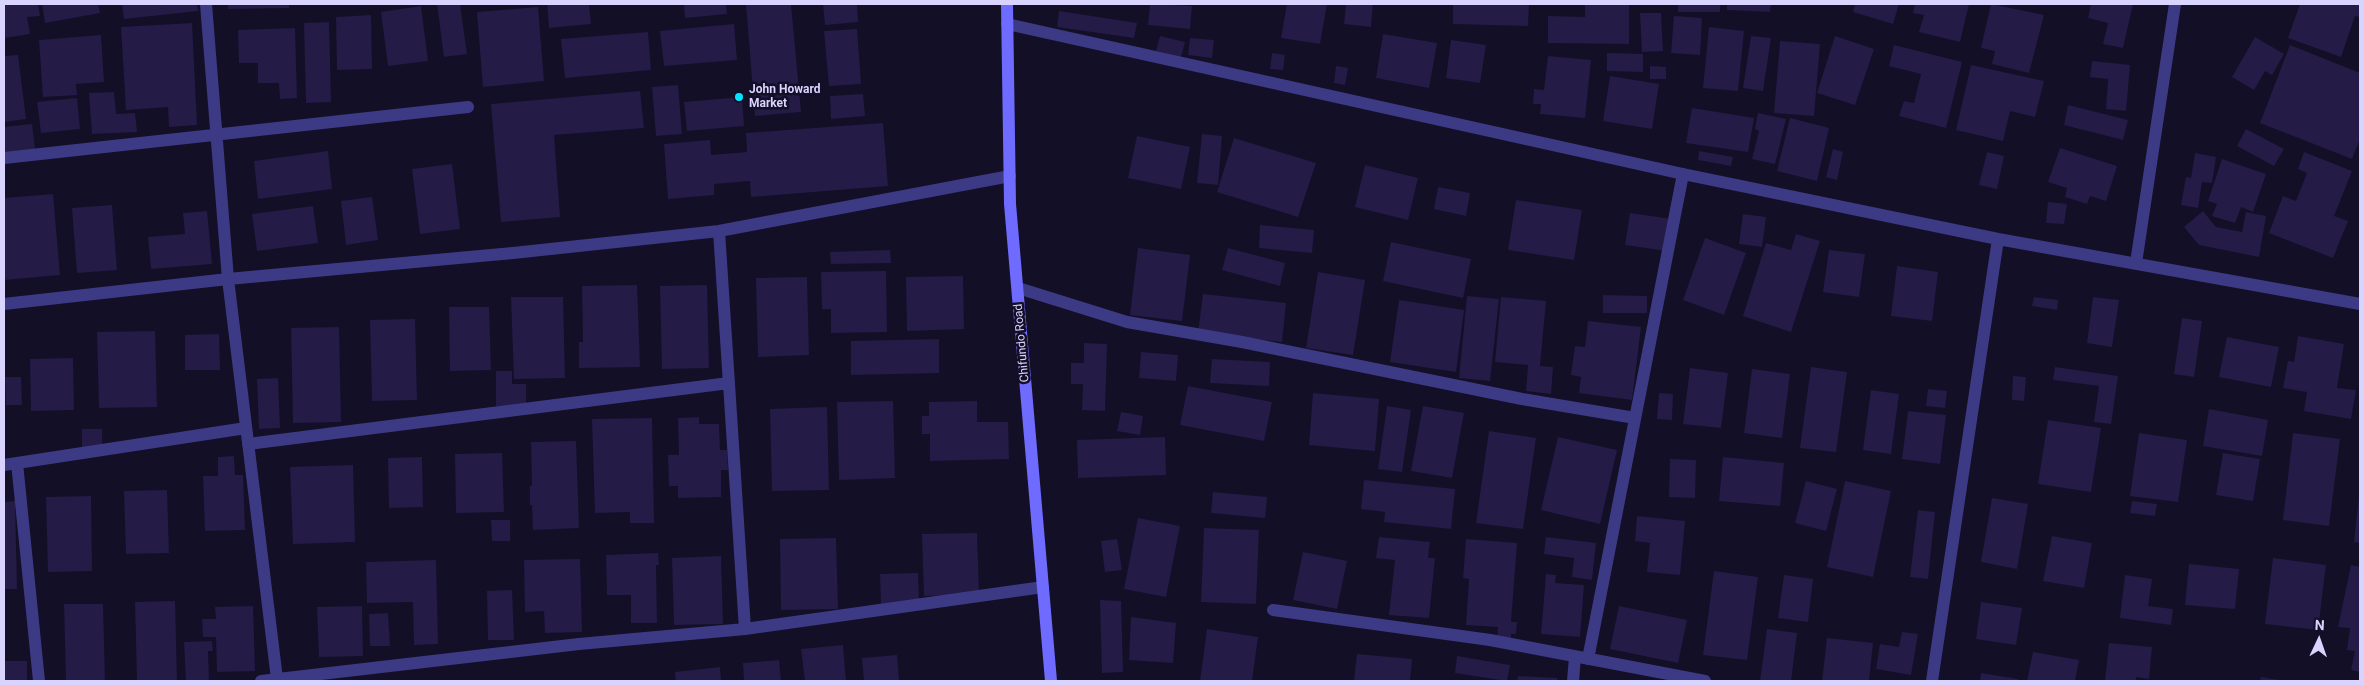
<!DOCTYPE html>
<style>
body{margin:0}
#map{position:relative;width:2364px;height:685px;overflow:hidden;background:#130f26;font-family:Roboto,sans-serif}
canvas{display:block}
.frame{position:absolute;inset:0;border:5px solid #d9d4ff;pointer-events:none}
.north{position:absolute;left:2294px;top:615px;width:50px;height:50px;-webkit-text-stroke:4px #130f26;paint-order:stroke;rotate:3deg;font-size:14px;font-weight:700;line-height:20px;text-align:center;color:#d9d4ff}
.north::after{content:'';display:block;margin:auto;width:18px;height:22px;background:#d9d4ff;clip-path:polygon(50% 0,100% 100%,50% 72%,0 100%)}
</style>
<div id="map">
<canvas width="2364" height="685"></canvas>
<div class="frame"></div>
<div class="north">N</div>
</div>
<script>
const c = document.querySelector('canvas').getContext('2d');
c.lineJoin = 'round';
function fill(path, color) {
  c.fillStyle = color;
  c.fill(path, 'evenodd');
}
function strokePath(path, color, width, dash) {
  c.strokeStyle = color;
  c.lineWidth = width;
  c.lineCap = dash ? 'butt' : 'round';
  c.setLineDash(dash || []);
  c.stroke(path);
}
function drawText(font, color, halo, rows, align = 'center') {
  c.font = font + ' Roboto,sans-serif';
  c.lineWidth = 5;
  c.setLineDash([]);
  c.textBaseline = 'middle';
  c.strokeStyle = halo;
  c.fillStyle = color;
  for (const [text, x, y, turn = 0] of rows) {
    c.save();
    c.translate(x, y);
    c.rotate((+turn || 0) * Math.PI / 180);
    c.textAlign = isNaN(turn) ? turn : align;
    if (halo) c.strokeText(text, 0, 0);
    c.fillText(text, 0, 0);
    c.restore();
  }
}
const building = new Path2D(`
 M 4,4 L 38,4 L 40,16 L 27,17 L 30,34 L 4,38 Z
 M 42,4 L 98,4 L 100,13 L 45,23 Z
 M 122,4 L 197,4 L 198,11 L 124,19 Z
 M 228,4 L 289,4 L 289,8 L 228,9 Z
 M 437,4 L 460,4 L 467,54 L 444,57 Z
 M 547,4 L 589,4 L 591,24 L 549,28 Z
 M 684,4 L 726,4 L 727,14 L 685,18 Z
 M 746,4 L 791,4 L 801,112 L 755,116 Z
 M 823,4 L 857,4 L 858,22 L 825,25 Z
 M 1150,4 L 1192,6 L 1190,29 L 1148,25 Z
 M 1287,4 L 1327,4 L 1320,44 L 1281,38 Z
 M 1346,4 L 1373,4 L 1371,27 L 1344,24 Z
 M 1453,4 L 1529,4 L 1528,26 L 1453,24 Z
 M 1585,4 L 1629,4 L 1629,44 L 1548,43 L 1548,16 L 1585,17 Z
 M 1678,4 L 1720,4 L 1720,12 L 1678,12 Z
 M 1727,4 L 1771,4 L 1770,12 L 1727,10 Z
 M 1855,4 L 1899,4 L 1893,24 L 1853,12 Z
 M 1915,4 L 1969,4 L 1960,42 L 1919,32 L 1924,15 L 1913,13 Z
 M 1991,4 L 2044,15 L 2029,73 L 1992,64 L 1995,51 L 1981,48 Z
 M 2091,4 L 2133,4 L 2123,48 L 2103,44 L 2108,23 L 2088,18 Z
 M 2300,4 L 2360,4 L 2360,17 L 2355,16 L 2341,57 L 2288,38 Z
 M 421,6 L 428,61 L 388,66 L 381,12 Z
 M 538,7 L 544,81 L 483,87 L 477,12 Z
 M 1059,11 L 1137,23 L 1134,38 L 1057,27 Z
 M 1640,13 L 1661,13 L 1663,51 L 1642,52 Z
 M 371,15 L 372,69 L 337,70 L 336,17 Z
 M 1674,16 L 1702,18 L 1700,55 L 1671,53 Z
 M 329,22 L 331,102 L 306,103 L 304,23 Z
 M 192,23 L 197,125 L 169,127 L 168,107 L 126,110 L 121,27 Z
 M 734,24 L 737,60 L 664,66 L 660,31 Z
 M 1709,27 L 1744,31 L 1738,91 L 1703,88 Z
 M 295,28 L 297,98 L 280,99 L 279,83 L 258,83 L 258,63 L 239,63 L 238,30 Z
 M 857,29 L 861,84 L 829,86 L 824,31 Z
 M 648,32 L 651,70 L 565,78 L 561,39 Z
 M 1383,34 L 1437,43 L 1429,88 L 1376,78 Z
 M 101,35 L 104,82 L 76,84 L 77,95 L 43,97 L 39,40 Z
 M 1160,36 L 1185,42 L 1181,57 L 1156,51 Z
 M 1751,36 L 1771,38 L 1763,91 L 1743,88 Z
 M 1835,36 L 1874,49 L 1855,105 L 1817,93 Z
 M 2255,37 L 2284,54 L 2272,75 L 2265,71 L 2254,90 L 2232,77 Z
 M 1190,38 L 1214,40 L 1212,58 L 1188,55 Z
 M 1451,40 L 1486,45 L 1480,83 L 1446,78 Z
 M 1780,41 L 1820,44 L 1814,116 L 1774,113 Z
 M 1894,45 L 1962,62 L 1946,128 L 1899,116 L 1904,101 L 1914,103 L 1921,74 L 1889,66 Z
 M 2290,45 L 2360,73 L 2360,139 L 2352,159 L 2260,123 Z
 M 1272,53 L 1285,55 L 1283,70 L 1270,69 Z
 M 1607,53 L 1643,54 L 1643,72 L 1607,71 Z
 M 18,55 L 26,119 L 4,122 L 4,56 Z
 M 1548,56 L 1591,60 L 1585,118 L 1540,114 L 1541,104 L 1533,104 L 1534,89 L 1544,90 Z
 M 2092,61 L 2130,65 L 2126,111 L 2106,109 L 2108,79 L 2090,77 Z
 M 1971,65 L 2044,81 L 2035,117 L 2010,111 L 2003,141 L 1956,130 Z
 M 1336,66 L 1348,68 L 1345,85 L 1334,83 Z
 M 1650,66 L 1666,67 L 1666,79 L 1650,79 Z
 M 1610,76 L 1659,84 L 1652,129 L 1603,121 Z
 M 678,85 L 682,134 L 656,136 L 652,87 Z
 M 640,91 L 644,128 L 554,135 L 560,217 L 501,222 L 491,104 Z
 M 114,92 L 116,114 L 135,113 L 137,132 L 92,134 L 89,93 Z
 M 863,94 L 865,116 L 831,119 L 830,96 Z
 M 742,97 L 744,126 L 687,131 L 684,102 Z
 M 77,98 L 80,129 L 41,133 L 37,102 Z
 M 2068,105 L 2128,120 L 2123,140 L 2064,125 Z
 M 1692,108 L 1754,118 L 1748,152 L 1686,143 Z
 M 1758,113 L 1786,119 L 1775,164 L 1752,159 L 1759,131 L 1755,129 Z
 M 1790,118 L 1829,128 L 1817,181 L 1777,171 Z
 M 883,123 L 888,186 L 751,197 L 750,181 L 714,184 L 714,195 L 668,199 L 664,144 L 710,140 L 711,155 L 747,152 L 746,133 Z
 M 32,124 L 35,149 L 4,152 L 4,127 Z
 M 2246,129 L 2284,149 L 2274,166 L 2237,146 Z
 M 1202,134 L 1222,136 L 1218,185 L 1197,183 Z
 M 1137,136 L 1190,147 L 1181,189 L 1128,178 Z
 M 1234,138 L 1316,163 L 1298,217 L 1217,192 Z
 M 2060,148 L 2117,166 L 2106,201 L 2090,196 L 2087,204 L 2065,197 L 2067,188 L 2048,182 Z
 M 1833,149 L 1843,152 L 1837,180 L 1826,177 Z
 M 328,151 L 332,189 L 258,199 L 254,161 Z
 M 1699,151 L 1733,157 L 1731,166 L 1698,160 Z
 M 1987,152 L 2004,156 L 1997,189 L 1979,185 Z
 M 2304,152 L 2352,171 L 2334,216 L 2348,221 L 2333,258 L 2269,233 L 2283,196 L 2296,201 L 2307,173 L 2298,169 Z
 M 2195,153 L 2216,157 L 2212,183 L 2202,182 L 2198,208 L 2181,205 L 2186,177 L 2191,178 Z
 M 2222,159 L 2266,174 L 2253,212 L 2241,207 L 2235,223 L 2212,216 L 2217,204 L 2208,201 Z
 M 452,164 L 460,229 L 420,234 L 412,169 Z
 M 1365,165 L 1418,178 L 1408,220 L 1355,207 Z
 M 1438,187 L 1470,193 L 1466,216 L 1434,209 Z
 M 53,194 L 60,275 L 4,280 L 4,198 Z
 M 372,197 L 378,240 L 346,245 L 341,201 Z
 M 1516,200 L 1582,210 L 1574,260 L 1508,250 Z
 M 2048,202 L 2067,204 L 2064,224 L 2046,223 Z
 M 112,205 L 117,270 L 77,273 L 72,208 Z
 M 313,206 L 318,243 L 257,251 L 252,214 Z
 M 207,211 L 212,264 L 151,269 L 148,237 L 185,234 L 183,213 Z
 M 2203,211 L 2216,227 L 2242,232 L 2246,212 L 2266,216 L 2259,257 L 2199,245 L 2184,227 Z
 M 1630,213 L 1672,219 L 1667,251 L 1625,245 Z
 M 1743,214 L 1766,217 L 1762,247 L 1739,244 Z
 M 1260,225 L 1314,230 L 1312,253 L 1259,248 Z
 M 1796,234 L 1820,241 L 1791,332 L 1743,316 L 1766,243 L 1791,250 Z
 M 1705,238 L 1746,253 L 1724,315 L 1683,300 Z
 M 1391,242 L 1471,259 L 1463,298 L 1383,281 Z
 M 1138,248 L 1190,255 L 1182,321 L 1130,315 Z
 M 1228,248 L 1285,263 L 1280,286 L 1222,270 Z
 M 890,250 L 891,263 L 831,264 L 830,252 Z
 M 1829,250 L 1865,254 L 1859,297 L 1823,292 Z
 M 1897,266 L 1938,272 L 1932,321 L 1891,316 Z
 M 886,271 L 887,332 L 831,333 L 831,309 L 822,309 L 821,272 Z
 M 1318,272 L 1365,280 L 1353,355 L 1306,348 Z
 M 963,276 L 964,329 L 907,331 L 906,277 Z
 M 807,277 L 809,355 L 758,357 L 756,278 Z
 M 637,285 L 640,367 L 579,368 L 579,342 L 583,342 L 582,286 Z
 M 707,285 L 709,368 L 662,369 L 660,286 Z
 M 1203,294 L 1286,303 L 1282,342 L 1198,333 Z
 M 1603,295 L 1647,296 L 1647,313 L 1603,313 Z
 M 1467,296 L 1499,299 L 1490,381 L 1459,378 Z
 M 511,297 L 563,297 L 565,378 L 514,379 Z
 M 1501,297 L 1546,301 L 1540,366 L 1553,367 L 1551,394 L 1526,391 L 1528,365 L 1495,362 Z
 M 2034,297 L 2058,300 L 2057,310 L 2032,306 Z
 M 2093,297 L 2119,300 L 2112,347 L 2087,343 Z
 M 1399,300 L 1464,310 L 1456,372 L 1390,362 Z
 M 449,307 L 489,307 L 491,370 L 450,371 Z
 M 2182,318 L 2202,321 L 2194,377 L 2174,374 Z
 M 415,319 L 417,400 L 372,401 L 370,320 Z
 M 1588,321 L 1641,327 L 1632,400 L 1579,393 L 1581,377 L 1571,375 L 1575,346 L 1585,347 Z
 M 339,327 L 341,422 L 293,423 L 291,328 Z
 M 155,331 L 157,407 L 99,408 L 97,332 Z
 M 219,334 L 220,370 L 185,370 L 185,335 Z
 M 2298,336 L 2344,344 L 2337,388 L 2356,390 L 2351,419 L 2304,411 L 2307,392 L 2283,388 L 2288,361 L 2294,362 Z
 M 2227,337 L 2279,347 L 2271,387 L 2219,377 Z
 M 939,339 L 939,373 L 851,375 L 851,341 Z
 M 1084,343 L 1107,344 L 1105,411 L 1082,410 L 1083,384 L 1071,384 L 1071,363 L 1084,363 Z
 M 1141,352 L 1178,355 L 1176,381 L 1139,378 Z
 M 73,358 L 74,410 L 31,411 L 30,359 Z
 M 1212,359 L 1270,362 L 1269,386 L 1210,383 Z
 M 1811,367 L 1847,372 L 1836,452 L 1800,448 Z
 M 2055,367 L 2118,376 L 2111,424 L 2094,422 L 2099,386 L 2053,380 Z
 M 1690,368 L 1728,373 L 1721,428 L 1683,424 Z
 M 1752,369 L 1790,374 L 1782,438 L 1744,433 Z
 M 496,371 L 512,371 L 512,384 L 526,384 L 526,406 L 496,406 Z
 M 2013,376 L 2026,377 L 2024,401 L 2012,400 Z
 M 5,377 L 21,377 L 22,405 L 6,405 Z
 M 278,378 L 280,428 L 259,429 L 257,379 Z
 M 1188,386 L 1272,402 L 1264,441 L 1180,425 Z
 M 1928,389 L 1947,391 L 1945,408 L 1926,406 Z
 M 1871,390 L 1899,394 L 1891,454 L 1863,450 Z
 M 1313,393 L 1379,399 L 1375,451 L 1309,445 Z
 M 1659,393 L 1673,394 L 1672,420 L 1657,419 Z
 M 893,401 L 895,478 L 839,480 L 837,402 Z
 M 977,401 L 977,422 L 1008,422 L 1009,459 L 930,461 L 930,434 L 922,434 L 922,416 L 929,416 L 929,402 Z
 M 1387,406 L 1411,410 L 1402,472 L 1378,469 Z
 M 1423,406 L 1464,413 L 1452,478 L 1411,471 Z
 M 827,407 L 829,490 L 772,491 L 770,409 Z
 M 2209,409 L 2268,420 L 2262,456 L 2203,446 Z
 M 1908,411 L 1946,415 L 1940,464 L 1902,459 Z
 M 1121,412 L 1143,416 L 1140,435 L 1117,431 Z
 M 699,417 L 699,424 L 719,424 L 720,450 L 727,450 L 728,470 L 721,470 L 721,497 L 678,498 L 678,486 L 669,486 L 668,455 L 679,455 L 678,418 Z
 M 652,418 L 654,523 L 630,523 L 630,512 L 595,513 L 592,419 Z
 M 2048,420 L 2101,428 L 2091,492 L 2038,484 Z
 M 82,429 L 102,429 L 102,448 L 82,449 Z
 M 1489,431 L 1536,438 L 1523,529 L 1476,523 Z
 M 2139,433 L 2187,440 L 2178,502 L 2130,496 Z
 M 2293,433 L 2340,439 L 2329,526 L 2283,520 Z
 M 1165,437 L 1166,475 L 1078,478 L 1077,440 Z
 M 1558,437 L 1617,450 L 1600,524 L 1541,510 Z
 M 576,441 L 579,528 L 533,530 L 532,505 L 530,505 L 530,486 L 532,486 L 531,442 Z
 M 502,453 L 504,512 L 456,513 L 455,454 Z
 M 2223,453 L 2260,459 L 2253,501 L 2216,495 Z
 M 234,456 L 235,475 L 243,475 L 245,530 L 205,531 L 203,476 L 218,476 L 218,457 Z
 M 422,457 L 423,507 L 389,508 L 388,458 Z
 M 1723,457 L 1784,463 L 1780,506 L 1719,501 Z
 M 1670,459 L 1696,460 L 1695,498 L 1669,497 Z
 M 353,465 L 355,542 L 293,544 L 290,467 Z
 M 1364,480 L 1455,489 L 1451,529 L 1384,522 L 1385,512 L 1361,509 Z
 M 1806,481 L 1837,489 L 1826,531 L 1795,523 Z
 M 1845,481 L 1891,491 L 1873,577 L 1827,567 Z
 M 167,490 L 169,553 L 126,554 L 124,491 Z
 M 1213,492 L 1267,497 L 1265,518 L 1211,513 Z
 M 91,496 L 92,571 L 48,572 L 46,497 Z
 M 2359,496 L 2360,496 L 2360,543 L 2354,542 Z
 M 1992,498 L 2028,504 L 2017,569 L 1981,562 Z
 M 15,501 L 17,589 L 4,589 L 4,502 Z
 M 2132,501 L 2157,504 L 2155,516 L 2130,513 Z
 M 1918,510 L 1935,512 L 1928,579 L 1910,577 Z
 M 1637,516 L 1685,521 L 1680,575 L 1647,572 L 1650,543 L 1635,541 Z
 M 1138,518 L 1180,526 L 1166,597 L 1124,589 Z
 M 491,520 L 510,520 L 510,541 L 492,541 Z
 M 1204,528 L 1259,530 L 1256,604 L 1201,602 Z
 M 977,533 L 979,594 L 924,596 L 922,534 Z
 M 2052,536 L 2092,543 L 2084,588 L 2043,581 Z
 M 1379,537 L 1430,542 L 1428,558 L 1435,558 L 1429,618 L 1389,615 L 1395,560 L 1376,558 Z
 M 1546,537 L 1596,543 L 1592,580 L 1572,577 L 1574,558 L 1544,554 Z
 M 836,538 L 838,609 L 781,610 L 780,539 Z
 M 1117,539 L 1122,570 L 1105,572 L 1101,541 Z
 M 1466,539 L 1517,543 L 1511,622 L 1517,622 L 1516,634 L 1511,634 L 1511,640 L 1497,639 L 1498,627 L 1466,625 L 1469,579 L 1463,578 Z
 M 1303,552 L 1347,561 L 1337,609 L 1293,600 Z
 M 658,553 L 659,565 L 656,565 L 657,623 L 631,623 L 631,595 L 607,595 L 606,555 Z
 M 721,556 L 723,624 L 674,625 L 672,558 Z
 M 2273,558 L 2326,565 L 2318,630 L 2265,624 Z
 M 580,559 L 582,632 L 545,633 L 544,611 L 525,612 L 524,560 Z
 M 436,560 L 438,644 L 414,645 L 413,602 L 367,603 L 366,562 Z
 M 2189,564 L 2239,569 L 2235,609 L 2185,605 Z
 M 2351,565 L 2360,567 L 2360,672 L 2351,670 L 2355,651 L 2347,650 L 2350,628 L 2338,627 Z
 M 1714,571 L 1758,577 L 1747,660 L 1703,655 Z
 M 918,573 L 919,603 L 881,604 L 880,574 Z
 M 1546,574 L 1556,575 L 1555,583 L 1584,585 L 1580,637 L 1541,634 Z
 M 1784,575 L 1813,579 L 1808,622 L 1778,618 Z
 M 2125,575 L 2152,579 L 2148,606 L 2173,609 L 2171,625 L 2120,618 Z
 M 512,590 L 514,640 L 488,640 L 487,591 Z
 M 1100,600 L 1121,601 L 1123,672 L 1102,673 Z
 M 175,601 L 177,681 L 137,681 L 135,602 Z
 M 1981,602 L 2022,608 L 2016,645 L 1976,639 Z
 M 64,604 L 103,604 L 105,681 L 66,681 Z
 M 253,606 L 255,671 L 217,672 L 216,637 L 203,637 L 202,619 L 216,619 L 215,607 Z
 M 362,606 L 363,656 L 319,657 L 317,607 Z
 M 1619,606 L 1687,620 L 1678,663 L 1610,649 Z
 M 388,613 L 390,646 L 370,646 L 369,614 Z
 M 1131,617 L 1176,623 L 1173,663 L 1129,660 Z
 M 1207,629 L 1258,637 L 1252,681 L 1200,681 Z
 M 1767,629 L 1797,633 L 1791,681 L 1760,681 Z
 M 1902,632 L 1918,634 L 1911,675 L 1876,669 L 1880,644 L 1899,647 Z
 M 1827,638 L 1873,643 L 1869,681 L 1822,681 Z
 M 212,641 L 213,651 L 208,651 L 209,681 L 186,681 L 184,642 Z
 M 2109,643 L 2152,647 L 2149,679 L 2136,677 L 2136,681 L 2105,681 Z
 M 843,645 L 846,681 L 805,681 L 801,649 Z
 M 2033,652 L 2079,660 L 2075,681 L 2027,681 Z
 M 1357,654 L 1412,659 L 1410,681 L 1354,681 Z
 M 897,655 L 899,681 L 864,681 L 862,658 Z
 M 1457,656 L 1510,665 L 1507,681 L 1455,673 Z
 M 779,660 L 781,681 L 744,681 L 743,663 Z
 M 4,661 L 27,661 L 27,681 L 4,681 Z
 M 720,667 L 721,681 L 676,681 L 675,672 Z
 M 1981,673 L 2018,679 L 2018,681 L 1980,681 Z
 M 1518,676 L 1557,678 L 1557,681 L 1517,681 Z
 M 2261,677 L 2279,680 L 2279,681 L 2260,681 Z`);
const street = new Path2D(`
 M 206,4 L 228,279 L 277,679
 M 1007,24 L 1683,174 L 1998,239 L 2360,304
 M 4,158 L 468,107
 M 719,231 L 745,629
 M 2136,263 L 2175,4
 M 1018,288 L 1127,322 L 1242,342 L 1522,399 L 1635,418
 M 4,304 L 228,279 L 513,253 L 719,231 L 1010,176
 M 248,444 L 729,383
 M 17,463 L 39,681
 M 4,465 L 246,428
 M 1273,610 L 1490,640 L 1705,681
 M 1588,659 L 1683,174
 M 261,681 L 579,644 L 745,629 L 1043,587
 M 1573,681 L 1575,657
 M 1932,681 L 1998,239`);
const secondary = new Path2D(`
 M 1007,4 L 1010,204 L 1051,681`);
const markers = [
 [739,97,5,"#00e5ff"]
];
const poiNames = [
 ["John Howard",749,90],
 ["Market",749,104]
];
const streetNames = [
 ["Chifundo Road",1022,343,-95]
];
fill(building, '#241b47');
strokePath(street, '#3d3a85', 12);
strokePath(secondary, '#6f6bff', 12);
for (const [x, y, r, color] of markers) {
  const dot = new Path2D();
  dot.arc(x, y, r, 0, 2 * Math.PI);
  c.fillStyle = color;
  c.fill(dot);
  strokePath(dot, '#130f26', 2);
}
drawText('bold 12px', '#d9d4ff', '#130f26', poiNames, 'left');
drawText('12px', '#d9d4ff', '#130f26', streetNames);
</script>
